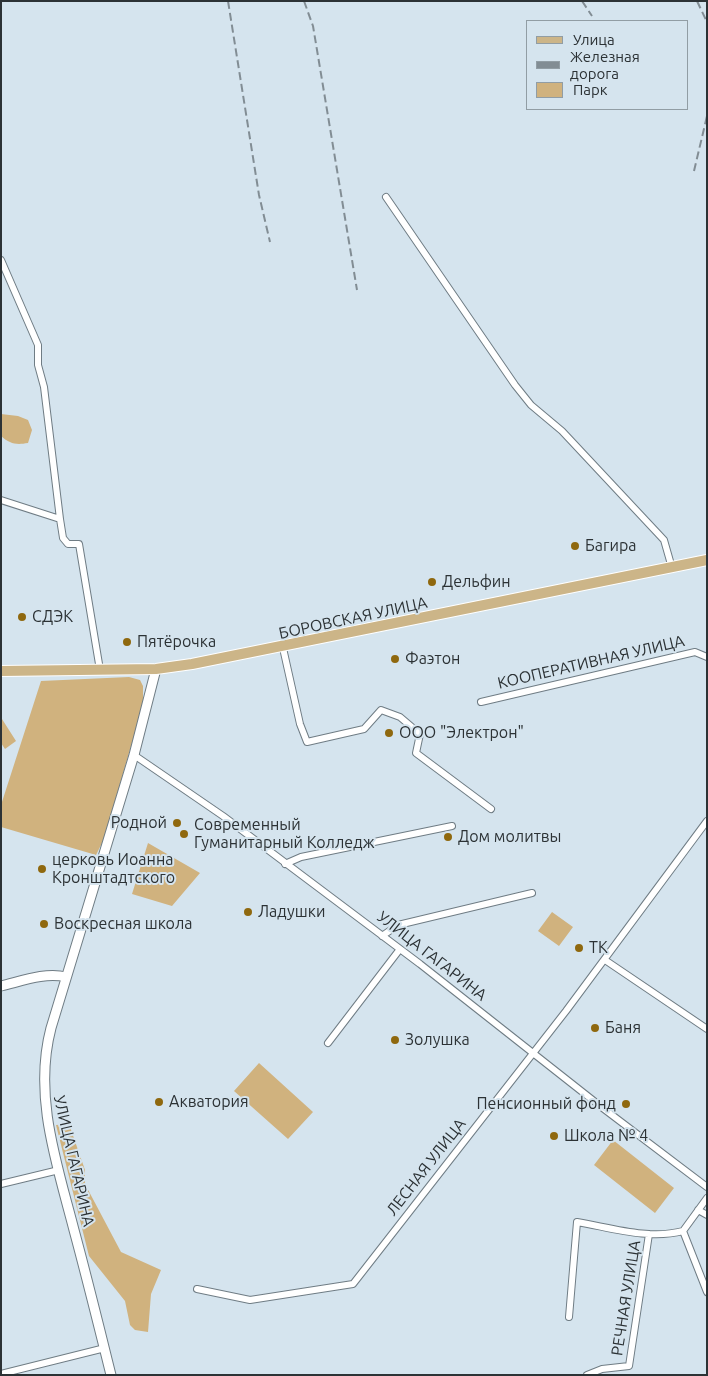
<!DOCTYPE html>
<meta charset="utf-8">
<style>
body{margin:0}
#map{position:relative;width:708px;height:1376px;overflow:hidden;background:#d5e4ee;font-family:Ubuntu,sans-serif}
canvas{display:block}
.frame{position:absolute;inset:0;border:2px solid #2c3235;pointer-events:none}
.legend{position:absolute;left:526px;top:20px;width:162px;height:90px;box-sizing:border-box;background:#d5e4ee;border:1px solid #919da4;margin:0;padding:6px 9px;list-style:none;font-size:15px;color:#2c3235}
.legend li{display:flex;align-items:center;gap:10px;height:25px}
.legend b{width:25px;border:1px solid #919da4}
</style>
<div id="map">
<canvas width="708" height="1376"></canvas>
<div class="frame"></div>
<ul class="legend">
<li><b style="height:6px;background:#ccb588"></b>Улица</li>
<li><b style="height:6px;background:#828d94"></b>Железная дорога</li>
<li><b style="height:14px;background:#d0b27e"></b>Парк</li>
</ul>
</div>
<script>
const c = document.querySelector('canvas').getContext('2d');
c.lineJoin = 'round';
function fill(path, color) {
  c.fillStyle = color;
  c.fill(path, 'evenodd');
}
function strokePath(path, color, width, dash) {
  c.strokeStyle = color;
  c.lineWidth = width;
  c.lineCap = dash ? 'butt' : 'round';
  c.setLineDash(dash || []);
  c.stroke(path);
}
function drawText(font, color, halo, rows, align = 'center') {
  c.font = font + ' Ubuntu,sans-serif';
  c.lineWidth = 4;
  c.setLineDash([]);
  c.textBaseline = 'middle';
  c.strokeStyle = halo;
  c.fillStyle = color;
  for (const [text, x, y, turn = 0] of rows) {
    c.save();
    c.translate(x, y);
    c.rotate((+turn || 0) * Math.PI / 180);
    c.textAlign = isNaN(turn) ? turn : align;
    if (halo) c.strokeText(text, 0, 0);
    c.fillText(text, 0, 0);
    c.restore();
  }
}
const green = new Path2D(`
 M 1,414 L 18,416 L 28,420 L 32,430 L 28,443 C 16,445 10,444 1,436 Z
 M 129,677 L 140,680 L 143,686 L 143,705 L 104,839 L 96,855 L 1,827 L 1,805 L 41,681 Z
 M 2,719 L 16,741 L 5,749 L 1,743 Z
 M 148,843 L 200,873 L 172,906 L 132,894 Z
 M 552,912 L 573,927 L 559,946 L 538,931 Z
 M 259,1063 L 313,1112 L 288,1139 L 234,1091 Z
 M 69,1124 L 85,1170 L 85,1184 L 121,1252 L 161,1270 L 151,1294 L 148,1332 L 135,1330 L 130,1325 L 125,1301 L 89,1256 L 56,1125 Z
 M 613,1140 L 674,1188 L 655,1213 L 594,1165 Z`);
const street = new Path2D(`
 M 386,197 L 515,385 L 531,405 L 562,431 L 664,540 L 672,568
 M 1,260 L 38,345 L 38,365 L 44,387 L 60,519
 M 1,500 L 60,519 L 63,538 L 68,544 L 79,544 L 100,670
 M 283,648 L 300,724 L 307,742 L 364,729 L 381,710 L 400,717 L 420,734 L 416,753 L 491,809
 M 481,702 L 695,652 L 707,657
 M 134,755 L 223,816 L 420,964 L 604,1109 L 707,1187
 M 285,864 L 301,857 L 452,826
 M 382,936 L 398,925 L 532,893
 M 605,960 L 707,1029
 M 328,1043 L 400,949
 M 1,1184 L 59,1170
 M 698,1210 L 707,1215
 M 683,1231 L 707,1292
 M 197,1289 L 250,1300 L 353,1284 L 566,1011 L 707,821
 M 569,1317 L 577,1222 C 612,1228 649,1240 683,1231 L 707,1198
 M 1,1374 L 105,1348
 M 587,1375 L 602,1369 L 629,1366 L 649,1234`);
const secondary = new Path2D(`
 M 1,986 C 22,981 45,972 66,977
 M 111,1375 C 99,1327 87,1278 74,1230 C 57,1164 33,1096 51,1028 L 134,755 L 156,669`);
const primary = new Path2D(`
 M 1,671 L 156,669 L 192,664 L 707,560`);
const rail = new Path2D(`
 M 228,1 L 259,195 L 270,242
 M 304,1 L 313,26 L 357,290
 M 582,1 L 592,16
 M 697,1 L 707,22
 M 694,171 L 707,116`);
const markers = [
 [575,546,5,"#8f680e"],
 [432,582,5,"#8f680e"],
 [22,617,5,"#8f680e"],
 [127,642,5,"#8f680e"],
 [395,659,5,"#8f680e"],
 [389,733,5,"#8f680e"],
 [177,823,5,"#8f680e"],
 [184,834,5,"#8f680e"],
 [448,837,5,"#8f680e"],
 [42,869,5,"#8f680e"],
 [248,912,5,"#8f680e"],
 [44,924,5,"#8f680e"],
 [579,948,5,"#8f680e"],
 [595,1028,5,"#8f680e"],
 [395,1040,5,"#8f680e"],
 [159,1102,5,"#8f680e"],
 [626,1104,5,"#8f680e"],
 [554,1136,5,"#8f680e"]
];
const poiNames = [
 ["Багира",585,546],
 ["Дельфин",442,582],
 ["СДЭК",32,617],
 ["Пятёрочка",137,642],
 ["Фаэтон",405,659],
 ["ООО \"Электрон\"",399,733],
 ["Родной",167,823,"right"],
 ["Современный",194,825],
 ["Гуманитарный Колледж",194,843],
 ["Дом молитвы",458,837],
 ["церковь Иоанна",52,860],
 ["Кронштадтского",52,878],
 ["Ладушки",258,912],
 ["Воскресная школа",54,924],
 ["ТК",589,948],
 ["Баня",605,1028],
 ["Золушка",405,1040],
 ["Акватория",169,1102],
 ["Пенсионный фонд",616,1104,"right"],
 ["Школа № 4",564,1136]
];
const streetNames = [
 ["БОРОВСКАЯ УЛИЦА",353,618,-12],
 ["КООПЕРАТИВНАЯ УЛИЦА",591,662,-13],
 ["УЛИЦА ГАГАРИНА",432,956,38],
 ["УЛИЦА ГАГАРИНА",74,1161,77],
 ["ЛЕСНАЯ УЛИЦА",426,1167,-52],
 ["РЕЧНАЯ УЛИЦА",626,1298,-81]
];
fill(green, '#d0b27e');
strokePath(street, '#6f7c84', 8);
strokePath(secondary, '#6f7c84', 11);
strokePath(primary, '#fff', 12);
strokePath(street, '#fff', 6);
strokePath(secondary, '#fff', 9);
strokePath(primary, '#ccb588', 10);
strokePath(rail, '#828d94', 2, [8, 4]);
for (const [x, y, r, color] of markers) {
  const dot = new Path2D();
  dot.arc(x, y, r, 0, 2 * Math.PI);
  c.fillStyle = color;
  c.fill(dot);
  strokePath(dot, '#d5e4ee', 2);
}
drawText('16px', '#2c3235', '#d5e4ee', poiNames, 'left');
drawText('16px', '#2c3235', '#d5e4ee', streetNames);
</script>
